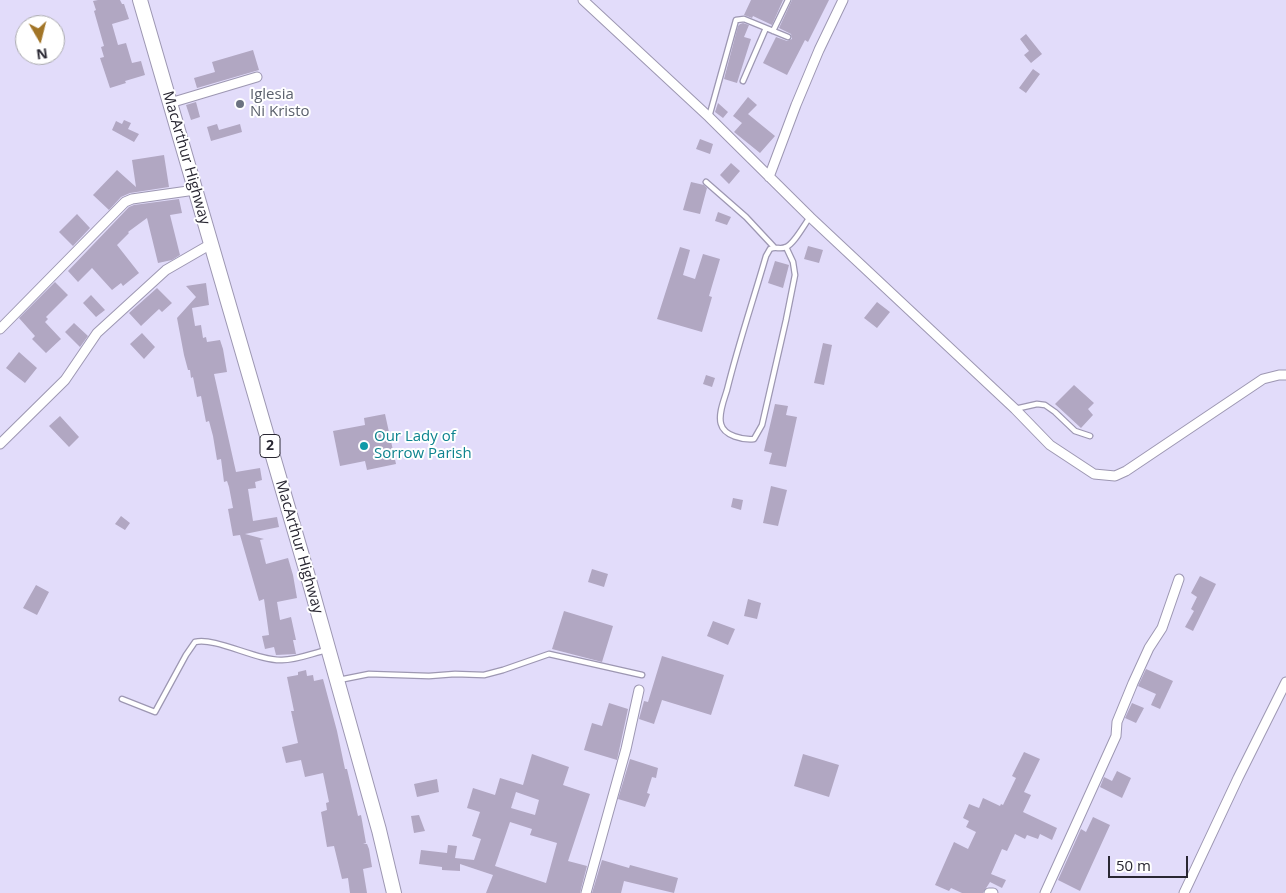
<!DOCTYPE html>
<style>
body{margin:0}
#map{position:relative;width:1286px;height:893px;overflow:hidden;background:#e2dcfa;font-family:"Open Sans",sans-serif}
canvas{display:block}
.north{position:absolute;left:15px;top:15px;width:50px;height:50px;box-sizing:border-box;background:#fff;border:1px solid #a9a9ad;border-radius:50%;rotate:172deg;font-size:14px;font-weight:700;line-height:20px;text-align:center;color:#292732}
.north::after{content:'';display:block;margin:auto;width:18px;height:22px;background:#a27527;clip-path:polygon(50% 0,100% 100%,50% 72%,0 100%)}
.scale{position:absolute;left:1108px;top:856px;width:80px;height:22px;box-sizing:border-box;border:2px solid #292732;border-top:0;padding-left:6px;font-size:15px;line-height:18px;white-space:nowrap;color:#292732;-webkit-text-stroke:4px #fff;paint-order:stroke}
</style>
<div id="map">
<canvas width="1286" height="893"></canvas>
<div class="north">N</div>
<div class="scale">50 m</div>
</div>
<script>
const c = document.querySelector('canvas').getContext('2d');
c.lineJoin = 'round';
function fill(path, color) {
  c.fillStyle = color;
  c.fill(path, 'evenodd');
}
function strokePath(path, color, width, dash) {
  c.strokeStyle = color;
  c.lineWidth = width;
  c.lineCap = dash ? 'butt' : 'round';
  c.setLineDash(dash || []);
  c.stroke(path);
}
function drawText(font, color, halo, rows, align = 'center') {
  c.font = font + ' "Open Sans",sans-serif';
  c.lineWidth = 4;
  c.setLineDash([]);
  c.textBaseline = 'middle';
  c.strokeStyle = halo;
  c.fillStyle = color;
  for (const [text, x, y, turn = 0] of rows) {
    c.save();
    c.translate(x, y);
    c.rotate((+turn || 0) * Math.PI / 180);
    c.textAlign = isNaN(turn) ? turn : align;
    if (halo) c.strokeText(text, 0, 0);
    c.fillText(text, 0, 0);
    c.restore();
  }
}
const building = new Path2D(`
 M 98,0 L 120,0 L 122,4 L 124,4 L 129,19 L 112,24 L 118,45 L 126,43 L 132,63 L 141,61 L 145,75 L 125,81 L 126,83 L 110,88 L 100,58 L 104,57 L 101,47 L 104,46 L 94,11 L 96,10 L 93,1 Z
 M 751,0 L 783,0 L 772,25 L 753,16 L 752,18 L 744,15 Z
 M 792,0 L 829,0 L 808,42 L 805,40 L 787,75 L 763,63 L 776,37 L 787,41 L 792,39 L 791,34 L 779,28 Z
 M 743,23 L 749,25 L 744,37 L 751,39 L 737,83 L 724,79 L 738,26 L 740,24 Z
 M 1026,34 L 1042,54 L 1031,63 L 1024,55 L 1029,51 L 1020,39 Z
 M 253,50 L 259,70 L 197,88 L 194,78 L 215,72 L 212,62 Z
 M 1033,69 L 1040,74 L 1026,93 L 1019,88 Z
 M 748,97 L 757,105 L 748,114 L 775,136 L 760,153 L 734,132 L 742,123 L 733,116 Z
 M 196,102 L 200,117 L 191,120 L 186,105 Z
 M 718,103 L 728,112 L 723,118 L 715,112 Z
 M 124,120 L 131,123 L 128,129 L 139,134 L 134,142 L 112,130 L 116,121 L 122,124 Z
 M 217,124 L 219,130 L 240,124 L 242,132 L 211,141 L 207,127 Z
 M 700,139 L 713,144 L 710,154 L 696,149 Z
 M 164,155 L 169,187 L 130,193 L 121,197 L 109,210 L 93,195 L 117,170 L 136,187 L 132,160 Z
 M 731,163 L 740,171 L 729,184 L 720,175 Z
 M 691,182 L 704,185 L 707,188 L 700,214 L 683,210 Z
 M 179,199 L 182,213 L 170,215 L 180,255 L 172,260 L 158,263 L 147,218 L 128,232 L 129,233 L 117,245 L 139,273 L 123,286 L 121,283 L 112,290 L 92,268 L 78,282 L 68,271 L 129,207 L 134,205 Z
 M 718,212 L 731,217 L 727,225 L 715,221 Z
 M 77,214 L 90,228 L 73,246 L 59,232 Z
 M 808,246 L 823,250 L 819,263 L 804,259 Z
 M 680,247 L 690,250 L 683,275 L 695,279 L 703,254 L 720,259 L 709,296 L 712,297 L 702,332 L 657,319 Z
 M 775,261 L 789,265 L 783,288 L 768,283 Z
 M 55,282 L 68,295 L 46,317 L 48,319 L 45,322 L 61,339 L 46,353 L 32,339 L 35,336 L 19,318 Z
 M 206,283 L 209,305 L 192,308 L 195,326 L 201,325 L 203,338 L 206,337 L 207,342 L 220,340 L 223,349 L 227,372 L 214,374 L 236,472 L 260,468 L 262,480 L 255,482 L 256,488 L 248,489 L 253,521 L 277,517 L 279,527 L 245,534 L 264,539 L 260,540 L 266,564 L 288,558 L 293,575 L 297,598 L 277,602 L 280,620 L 291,617 L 296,640 L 293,640 L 296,654 L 276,655 L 274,647 L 265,649 L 262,636 L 269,635 L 264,599 L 259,601 L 240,535 L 233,536 L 228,509 L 233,508 L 229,487 L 227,481 L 224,482 L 221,459 L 217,460 L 213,436 L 209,421 L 206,422 L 201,396 L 197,397 L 193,377 L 191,378 L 190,370 L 188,370 L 184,355 L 177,318 L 196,297 L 186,286 Z
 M 157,288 L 172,303 L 162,312 L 159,309 L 141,326 L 129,313 Z
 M 91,295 L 105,310 L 96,317 L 83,303 Z
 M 877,302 L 890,312 L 877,328 L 864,318 Z
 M 74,323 L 88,336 L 80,347 L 65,332 Z
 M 142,333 L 155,347 L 144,359 L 130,344 Z
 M 823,343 L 832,345 L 824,385 L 814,383 Z
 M 19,352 L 37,368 L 25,383 L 6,368 Z
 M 706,375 L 715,378 L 712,387 L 703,384 Z
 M 1074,385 L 1094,403 L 1088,409 L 1093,415 L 1081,428 L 1055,404 Z
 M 775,404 L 788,406 L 786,415 L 797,417 L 786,467 L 769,464 L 772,453 L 764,451 Z
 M 385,414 L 396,464 L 367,470 L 365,461 L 340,466 L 333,431 L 365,425 L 364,418 Z
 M 60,416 L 79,437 L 69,447 L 49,426 Z
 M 771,486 L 787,490 L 778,526 L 763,523 Z
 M 733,498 L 743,500 L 741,510 L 731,507 Z
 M 121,516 L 130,523 L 125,530 L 115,524 Z
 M 592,569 L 608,574 L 604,587 L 588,582 Z
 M 1200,576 L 1216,584 L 1193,631 L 1185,627 L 1194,611 L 1191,609 L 1197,597 L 1191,593 Z
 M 36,585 L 49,592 L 37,615 L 23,608 Z
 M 748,599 L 761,603 L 757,619 L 744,616 Z
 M 564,611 L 613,626 L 602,662 L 552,649 Z
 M 713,621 L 735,629 L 728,645 L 707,636 Z
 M 662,656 L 724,675 L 711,715 L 662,700 L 654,724 L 639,719 L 644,701 L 648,702 Z
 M 1146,669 L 1173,681 L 1160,709 L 1151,705 L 1156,694 L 1138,686 Z
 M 306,670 L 307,676 L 313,675 L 314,681 L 323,679 L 337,731 L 345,769 L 347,769 L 358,816 L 361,815 L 366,843 L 363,844 L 367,844 L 369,849 L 372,867 L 363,869 L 367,893 L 350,893 L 348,878 L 342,879 L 334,846 L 327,847 L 321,812 L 327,810 L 326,803 L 329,802 L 323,773 L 305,777 L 301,760 L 286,763 L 282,747 L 298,743 L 291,711 L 294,711 L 287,677 L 298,675 L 298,672 Z
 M 609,703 L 628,709 L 617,760 L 584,750 L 592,723 L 602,726 Z
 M 1132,703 L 1144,708 L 1136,723 L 1125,718 Z
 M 1024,752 L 1040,759 L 1024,792 L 1031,795 L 1023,812 L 1057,828 L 1052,840 L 1040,834 L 1038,839 L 1027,835 L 1025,839 L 1015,834 L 1007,851 L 1002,849 L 991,874 L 1006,880 L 1002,888 L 990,882 L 983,893 L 962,893 L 951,888 L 949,891 L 935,885 L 954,842 L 968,849 L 976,832 L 966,827 L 969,821 L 963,818 L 969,804 L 979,808 L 983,798 L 1000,806 L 1001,804 L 1003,805 L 1016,778 L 1012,776 Z
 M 532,754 L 569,767 L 563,785 L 590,794 L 568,861 L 587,866 L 580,893 L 486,893 L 493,875 L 460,864 L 460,871 L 442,870 L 442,867 L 419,864 L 421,850 L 447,853 L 448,845 L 457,846 L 455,858 L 474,860 L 481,839 L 472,836 L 480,812 L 467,808 L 473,788 L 495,795 L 500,778 L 523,785 ZM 516,792 L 539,800 L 535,815 L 511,808 ZM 510,822 L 532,829 L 530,835 L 557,843 L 546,883 L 495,866 Z
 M 803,754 L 839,765 L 829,797 L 794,786 Z
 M 630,759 L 658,768 L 656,778 L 652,777 L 647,793 L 650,794 L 645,807 L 618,799 Z
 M 1117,771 L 1131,778 L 1122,798 L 1100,787 L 1104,777 L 1112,781 Z
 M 437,779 L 439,792 L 417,797 L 414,784 Z
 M 419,815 L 425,831 L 414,833 L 411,816 Z
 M 1093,817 L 1110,825 L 1080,891 L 1058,880 L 1081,829 L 1086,832 Z
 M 602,860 L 629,868 L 630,865 L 678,878 L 674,893 L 624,881 L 621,893 L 592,893 Z`);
const service = new Path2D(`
 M 773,31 L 788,0
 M 743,81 L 766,28
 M 709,117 L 736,20 L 744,19 L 788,37
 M 706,182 L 746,217 L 774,247
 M 786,247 L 793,262 L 795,275 L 786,320 L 762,425 L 754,439 C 743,440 724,436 721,424 C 718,414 724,400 727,390 C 738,345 753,301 766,256 L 770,249 C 776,246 780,250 786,247 C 794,244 804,225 810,217
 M 1015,409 L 1037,404 L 1045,405 L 1055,412 L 1075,431 L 1090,436
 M 339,680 L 369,674 L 429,676 L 455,674 L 484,675 L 503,670 L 549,654 L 642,675
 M 122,699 L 155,712 L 186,655 L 195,642 C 216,637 257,661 282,660 C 297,660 313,653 327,650`);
const minor = new Path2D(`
 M 583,0 L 709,117 L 810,217 L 1015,409 L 1050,445 L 1094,474 L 1115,476 L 1126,471 L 1263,379 L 1279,375 L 1286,375
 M 170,103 L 257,77
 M 769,177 L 796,105 L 819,50 L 843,0
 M 0,329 L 125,202 L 132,199 L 195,190
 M 0,444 L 65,380 L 97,333 L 166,270 L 211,244
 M 586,893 L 626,749 L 639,690
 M 989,893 L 993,893
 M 1045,893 L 1116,736 L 1117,722 L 1133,683 L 1149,648 L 1162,628 L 1179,579
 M 1184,893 L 1238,778 L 1286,682`);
const trunk = new Path2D(`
 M 140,0 L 307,573 L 379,830 L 394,893`);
const markers = [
 [240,104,5,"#6b7280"],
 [364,446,5,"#0f9aa8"]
];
const shields = [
 [270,446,20]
];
const shieldNames = [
 ["2",270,446]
];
const worshipNames = [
 ["Iglesia",250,95],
 ["Ni Kristo",250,112]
];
const streetNames = [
 ["MacArthur Highway",186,158,74],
 ["MacArthur Highway",299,547,74]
];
const cultureNames = [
 ["Our Lady of",374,437],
 ["Sorrow Parish",374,454]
];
fill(building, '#b1a7c2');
strokePath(service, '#9d97b2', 7);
strokePath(minor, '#9d97b2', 11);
strokePath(trunk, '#9d97b2', 16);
strokePath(service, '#fff', 4.5);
strokePath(minor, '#fff', 9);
strokePath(trunk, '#fff', 14);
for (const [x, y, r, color] of markers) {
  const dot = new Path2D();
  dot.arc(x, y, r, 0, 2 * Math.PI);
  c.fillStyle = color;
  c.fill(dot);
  strokePath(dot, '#fff', 2);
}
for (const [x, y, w] of shields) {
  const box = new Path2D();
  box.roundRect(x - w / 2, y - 11.5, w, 23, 4);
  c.fillStyle = '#fff';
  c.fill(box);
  strokePath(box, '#292732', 1);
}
drawText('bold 14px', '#292732', null, shieldNames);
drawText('15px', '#5b616d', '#fff', worshipNames, 'left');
drawText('15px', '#292732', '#fff', streetNames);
drawText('15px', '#0d838f', '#fff', cultureNames, 'left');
</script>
